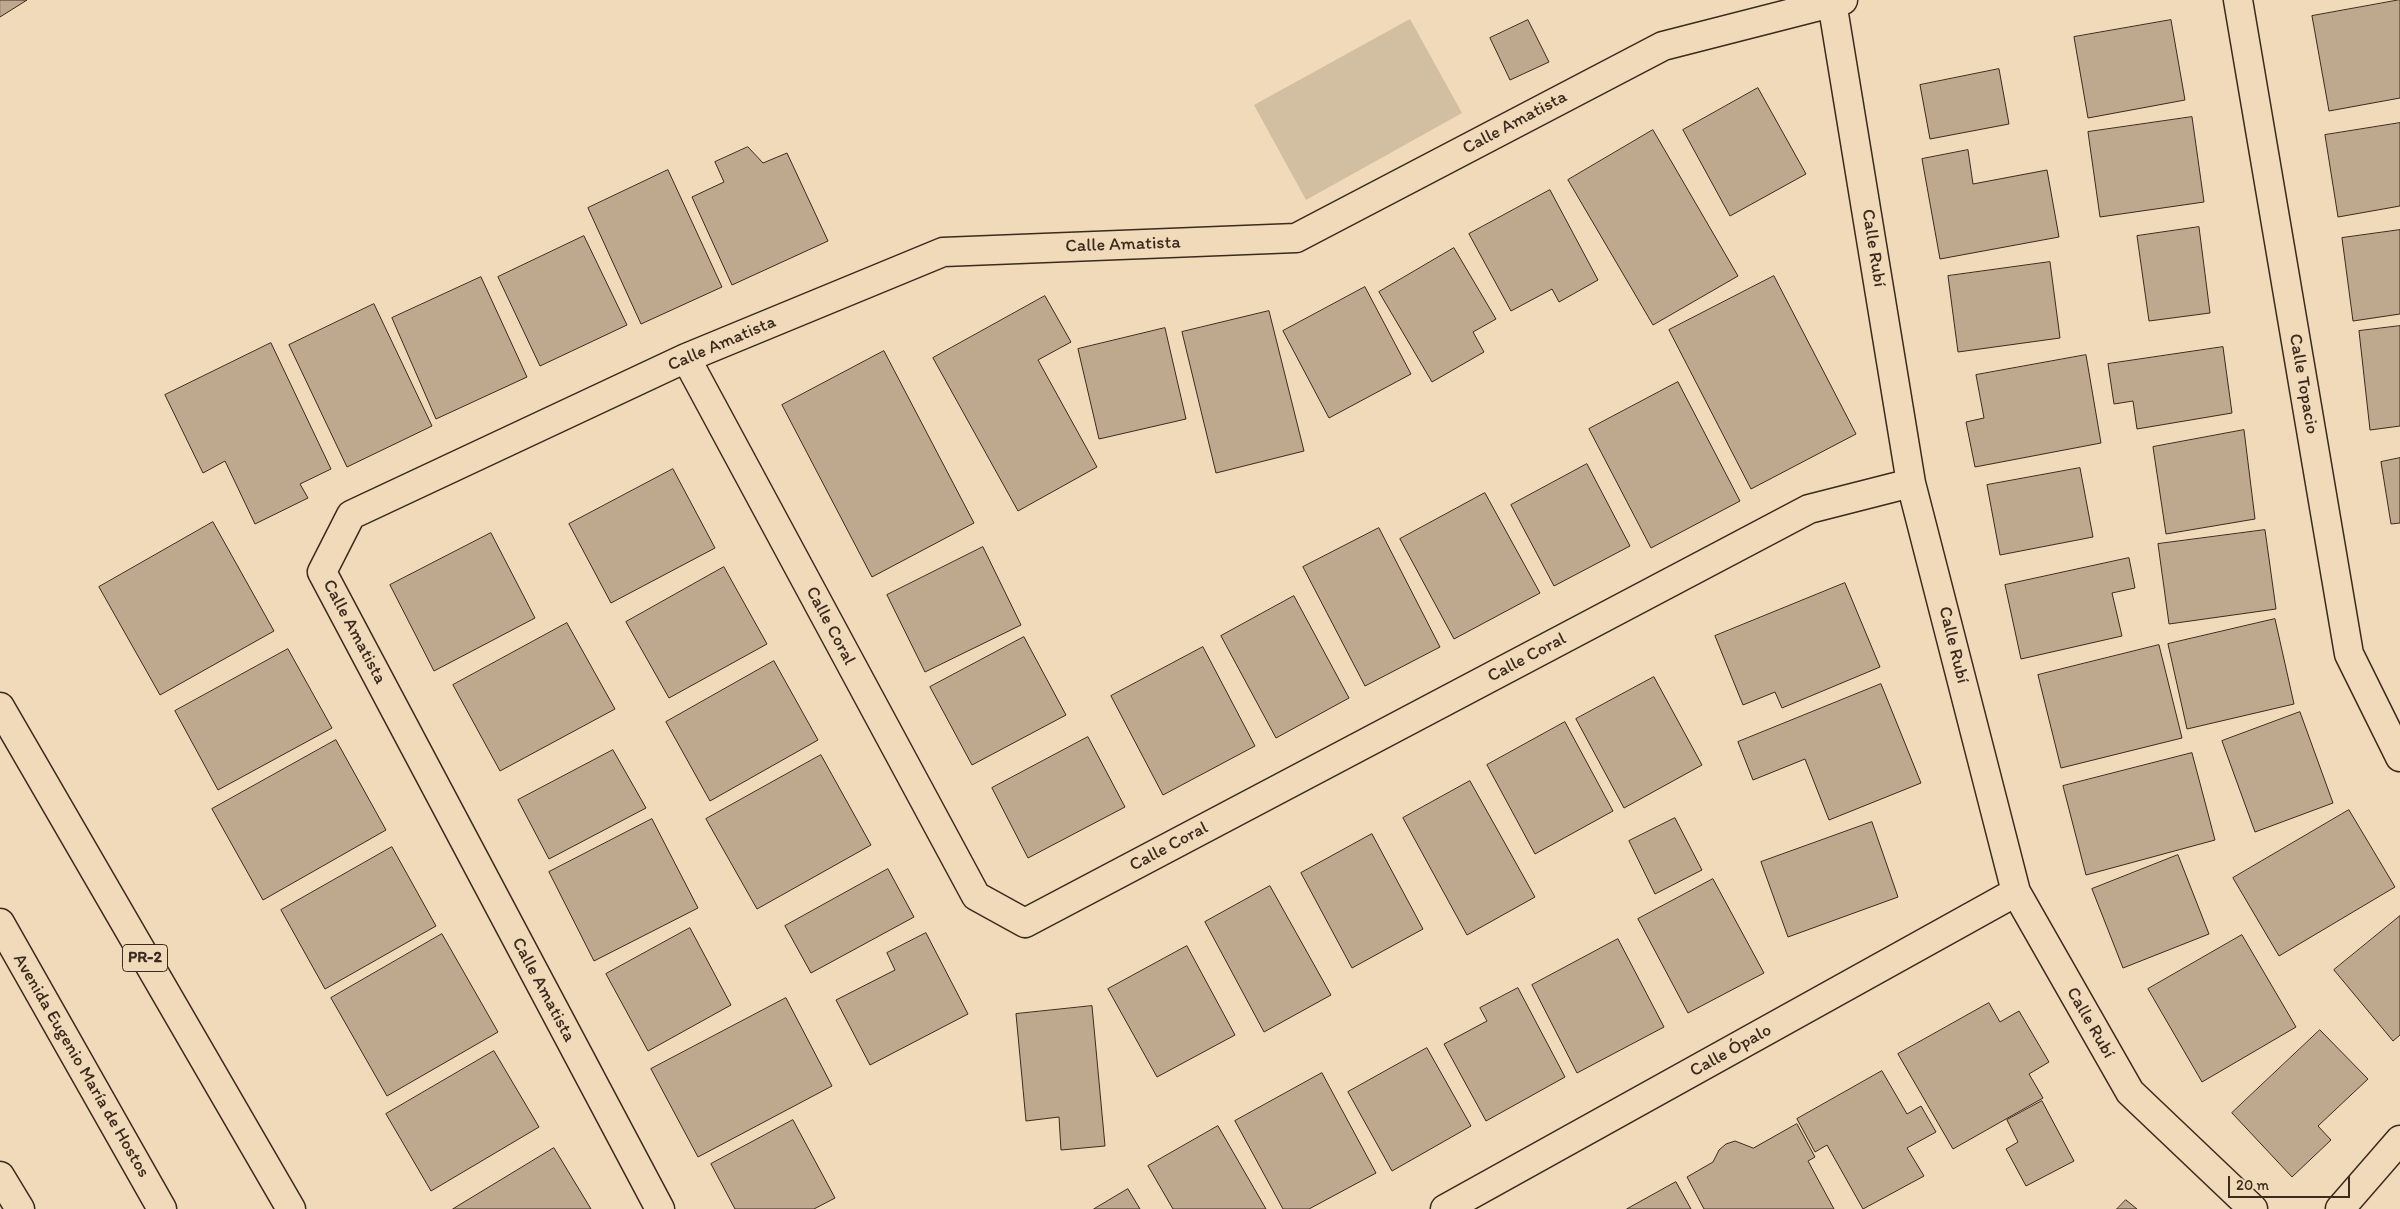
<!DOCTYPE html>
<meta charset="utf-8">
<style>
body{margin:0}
#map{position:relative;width:2400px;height:1209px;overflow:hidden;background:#f0dab9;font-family:Itim,sans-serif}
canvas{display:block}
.scale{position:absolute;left:2228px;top:1176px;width:122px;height:22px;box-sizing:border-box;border:2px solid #3b2a1e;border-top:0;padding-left:6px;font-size:15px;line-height:18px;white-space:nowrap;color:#3b2a1e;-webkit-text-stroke:4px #f0dab9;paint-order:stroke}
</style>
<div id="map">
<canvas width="2400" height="1209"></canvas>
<div class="scale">20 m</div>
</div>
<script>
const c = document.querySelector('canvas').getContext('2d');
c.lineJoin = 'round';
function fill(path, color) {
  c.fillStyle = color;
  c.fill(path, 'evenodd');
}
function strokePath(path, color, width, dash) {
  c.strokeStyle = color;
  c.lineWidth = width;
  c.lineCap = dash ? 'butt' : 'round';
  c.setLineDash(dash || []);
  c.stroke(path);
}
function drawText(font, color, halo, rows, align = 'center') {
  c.font = font + ' Itim,sans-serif';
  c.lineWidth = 5;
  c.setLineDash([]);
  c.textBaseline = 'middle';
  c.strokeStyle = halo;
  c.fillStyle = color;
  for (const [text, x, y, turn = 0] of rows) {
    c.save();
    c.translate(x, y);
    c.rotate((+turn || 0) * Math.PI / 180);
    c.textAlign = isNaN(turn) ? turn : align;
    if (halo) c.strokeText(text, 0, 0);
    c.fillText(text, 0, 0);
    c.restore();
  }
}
const green = new Path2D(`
 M 1410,19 L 1462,113 L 1306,200 L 1254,105 Z`);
const building = new Path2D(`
 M 0,0 L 27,0 L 0,17 Z
 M 2400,0 L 2400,98 L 2329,111 L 2312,16 Z
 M 1528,20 L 1549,62 L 1510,80 L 1490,38 Z
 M 2171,20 L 2185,100 L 2088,118 L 2074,37 Z
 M 1999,69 L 2009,124 L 1930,139 L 1920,85 Z
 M 1758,88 L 1806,174 L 1730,216 L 1683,130 Z
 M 2192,117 L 2204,202 L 2100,217 L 2088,132 Z
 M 2400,123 L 2400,206 L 2338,217 L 2325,135 Z
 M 1653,130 L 1738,276 L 1653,325 L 1568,180 Z
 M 748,147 L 763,163 L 787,153 L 828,241 L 732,285 L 692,197 L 724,182 L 715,162 Z
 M 1968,150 L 1973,184 L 2047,170 L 2059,237 L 1940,259 L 1922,159 Z
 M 668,170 L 722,287 L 641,324 L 588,208 Z
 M 1550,190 L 1598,280 L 1559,302 L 1552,289 L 1511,311 L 1469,234 Z
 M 2199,227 L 2210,313 L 2149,321 L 2137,236 Z
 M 2400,230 L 2400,314 L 2353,321 L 2342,238 Z
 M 584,236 L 627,325 L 540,366 L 498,277 Z
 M 1454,248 L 1496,319 L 1473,332 L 1484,352 L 1432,382 L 1379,292 Z
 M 2050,262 L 2060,338 L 1958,352 L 1948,276 Z
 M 1774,276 L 1856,434 L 1751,489 L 1669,330 Z
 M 481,277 L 527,377 L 436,419 L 392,318 Z
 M 1365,287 L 1411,374 L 1329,418 L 1283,331 Z
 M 1045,296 L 1071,342 L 1038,360 L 1097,467 L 1018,511 L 933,358 Z
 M 374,304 L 432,426 L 347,467 L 289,345 Z
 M 1269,311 L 1304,451 L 1216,473 L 1182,332 Z
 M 2400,326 L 2400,426 L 2370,430 L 2359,331 Z
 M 1165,328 L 1186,419 L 1099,439 L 1078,349 Z
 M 271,343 L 331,469 L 300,484 L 308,498 L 255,524 L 225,461 L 203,473 L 165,395 Z
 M 2223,347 L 2232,413 L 2137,429 L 2133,401 L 2114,404 L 2108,364 Z
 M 884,351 L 974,523 L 872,577 L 782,405 Z
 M 2086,355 L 2101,443 L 1975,467 L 1966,422 L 1984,418 L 1976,375 Z
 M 1678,382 L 1740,501 L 1651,548 L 1589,429 Z
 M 2244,430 L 2255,519 L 2166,534 L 2153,447 Z
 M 2400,458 L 2400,523 L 2391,524 L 2381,462 Z
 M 1587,464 L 1630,546 L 1554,586 L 1511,505 Z
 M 2080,468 L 2093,537 L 2000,555 L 1987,485 Z
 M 673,469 L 715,548 L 611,603 L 569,524 Z
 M 1485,493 L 1540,593 L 1454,639 L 1400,539 Z
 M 213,522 L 274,631 L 160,695 L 99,587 Z
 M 1379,528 L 1440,647 L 1365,686 L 1303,567 Z
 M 2265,530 L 2276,609 L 2169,624 L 2158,544 Z
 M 491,533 L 535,618 L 434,671 L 390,585 Z
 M 983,547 L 1021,625 L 925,672 L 887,595 Z
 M 2129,558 L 2135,588 L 2112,593 L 2122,636 L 2021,659 L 2005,585 Z
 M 724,567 L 767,644 L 669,698 L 626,622 Z
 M 1845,583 L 1880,667 L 1782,708 L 1775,692 L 1743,705 L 1715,636 Z
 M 1294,596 L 1349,698 L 1276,738 L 1221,636 Z
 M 2275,619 L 2294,704 L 2187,729 L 2168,644 Z
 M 567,623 L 615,709 L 500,771 L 453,685 Z
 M 1024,637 L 1066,715 L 972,765 L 930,687 Z
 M 2159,645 L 2182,738 L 2061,768 L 2038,675 Z
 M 1203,647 L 1255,746 L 1163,795 L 1111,696 Z
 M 288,649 L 332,728 L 218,790 L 175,711 Z
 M 774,661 L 818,740 L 710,801 L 666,722 Z
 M 1654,677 L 1702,765 L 1624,808 L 1576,719 Z
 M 1881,684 L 1921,783 L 1829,820 L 1805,759 L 1753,780 L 1738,742 Z
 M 2300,712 L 2333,803 L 2255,832 L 2222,741 Z
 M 1565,722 L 1613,811 L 1535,854 L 1487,765 Z
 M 1088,737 L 1125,807 L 1028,858 L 992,788 Z
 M 336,740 L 386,830 L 263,900 L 212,809 Z
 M 613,750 L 646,808 L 549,859 L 518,800 Z
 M 2192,753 L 2215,840 L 2086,875 L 2063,786 Z
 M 821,755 L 871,845 L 757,909 L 706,819 Z
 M 1470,781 L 1535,897 L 1467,935 L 1403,818 Z
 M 2349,810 L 2395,887 L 2279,956 L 2233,878 Z
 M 1675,818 L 1702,870 L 1655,894 L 1629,841 Z
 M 652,819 L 698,908 L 594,961 L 549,872 Z
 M 1872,822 L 1898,897 L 1788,937 L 1761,862 Z
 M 1372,834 L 1423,929 L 1352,968 L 1301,873 Z
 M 392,847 L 436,926 L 325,989 L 281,910 Z
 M 2178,855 L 2209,934 L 2123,968 L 2092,889 Z
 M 888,869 L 914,917 L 811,973 L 785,926 Z
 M 1713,879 L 1764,973 L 1688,1013 L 1638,919 Z
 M 1270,886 L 1331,995 L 1264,1032 L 1205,922 Z
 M 2400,916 L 2400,1035 L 2393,1041 L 2334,970 Z
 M 690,928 L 731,1005 L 648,1051 L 606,974 Z
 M 926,933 L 968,1014 L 870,1065 L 836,1000 L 895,970 L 887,953 Z
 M 442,934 L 498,1032 L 387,1096 L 331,998 Z
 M 2242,935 L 2296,1027 L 2202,1082 L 2148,989 Z
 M 1618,939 L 1664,1027 L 1577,1073 L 1532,985 Z
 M 1187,946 L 1235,1035 L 1157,1077 L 1108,989 Z
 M 1518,988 L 1565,1077 L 1486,1121 L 1444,1044 L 1487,1021 L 1480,1008 Z
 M 786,998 L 832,1086 L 698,1157 L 651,1069 Z
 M 1989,1003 L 2000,1022 L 2019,1011 L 2049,1062 L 2029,1074 L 2043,1098 L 1953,1149 L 1898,1054 Z
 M 1092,1006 L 1105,1146 L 1061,1150 L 1059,1117 L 1026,1121 L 1016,1014 Z
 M 2320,1030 L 2368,1079 L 2318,1126 L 2331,1140 L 2292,1177 L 2232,1113 Z
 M 1427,1048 L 1471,1126 L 1392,1171 L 1348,1092 Z
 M 494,1051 L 539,1127 L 431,1191 L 386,1114 Z
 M 1882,1071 L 1907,1114 L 1921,1106 L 1936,1132 L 1907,1148 L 1924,1176 L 1863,1209 L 1827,1145 L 1815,1152 L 1797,1119 Z
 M 1322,1073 L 1376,1173 L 1309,1209 L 1283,1209 L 1235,1121 Z
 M 2042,1101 L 2074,1161 L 2026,1186 L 2006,1149 L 2018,1142 L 2007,1120 Z
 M 793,1120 L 835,1198 L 814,1209 L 735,1209 L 711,1164 Z
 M 1797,1124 L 1815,1157 L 1808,1161 L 1834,1209 L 1704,1209 L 1687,1177 L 1713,1162 L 1719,1150 L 1726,1144 L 1735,1141 L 1753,1148 Z
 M 1218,1126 L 1266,1209 L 1173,1209 L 1148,1166 Z
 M 554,1148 L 591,1209 L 453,1209 Z
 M 1676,1182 L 1691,1209 L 1627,1209 Z
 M 1128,1189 L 1140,1209 L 1094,1209 Z
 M 2126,1200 L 2137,1209 L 2117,1209 Z`);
const minor = new Path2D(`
 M 2238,0 L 2349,654 L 2400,757
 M 1832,2 L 1911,483 L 2016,892 L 2130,1092 L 2253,1209
 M 686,358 L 976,896 L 1025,923 L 1809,509 L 1911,483
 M 0,1176 L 20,1209
 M 660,1209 L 322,572 L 351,515 L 686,358 L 943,252 L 1296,238 L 1663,46 L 1843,0
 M 1445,1209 L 2016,892
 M 2340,1209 L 2400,1140`);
const highway = new Path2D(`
 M 0,707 L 291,1209
 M 0,923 L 162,1209`);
const shields = [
 [145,958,45]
];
const shieldNames = [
 ["PR-2",145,958]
];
const streetNames = [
 ["Calle Amatista",1515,123,-28],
 ["Calle Amatista",1123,245,-2],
 ["Calle Rubí",1873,248,81],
 ["Calle Amatista",722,344,-23],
 ["Calle Topacio",2303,384,80],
 ["Calle Coral",830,626,62],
 ["Calle Amatista",354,632,62],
 ["Calle Rubí",1953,645,76],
 ["Calle Coral",1527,658,-28],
 ["Calle Coral",1169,847,-28],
 ["Calle Amatista",543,990,62],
 ["Calle Rubí",2090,1023,60],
 ["Calle Ópalo",1731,1051,-29],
 ["Avenida Eugenio María de Hostos",81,1066,60]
];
fill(green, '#d2bea0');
fill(building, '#bea98e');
strokePath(building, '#3b2a1e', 1);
strokePath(minor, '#3b2a1e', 31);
strokePath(highway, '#3b2a1e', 31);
strokePath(minor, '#f0dab9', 28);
strokePath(highway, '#f0dab9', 28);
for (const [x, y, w] of shields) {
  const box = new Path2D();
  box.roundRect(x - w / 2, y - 13.5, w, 27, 4);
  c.fillStyle = '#f0dab9';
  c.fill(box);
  strokePath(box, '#3b2a1e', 1);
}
drawText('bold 16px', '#3b2a1e', null, shieldNames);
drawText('18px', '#3b2a1e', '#f0dab9', streetNames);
</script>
